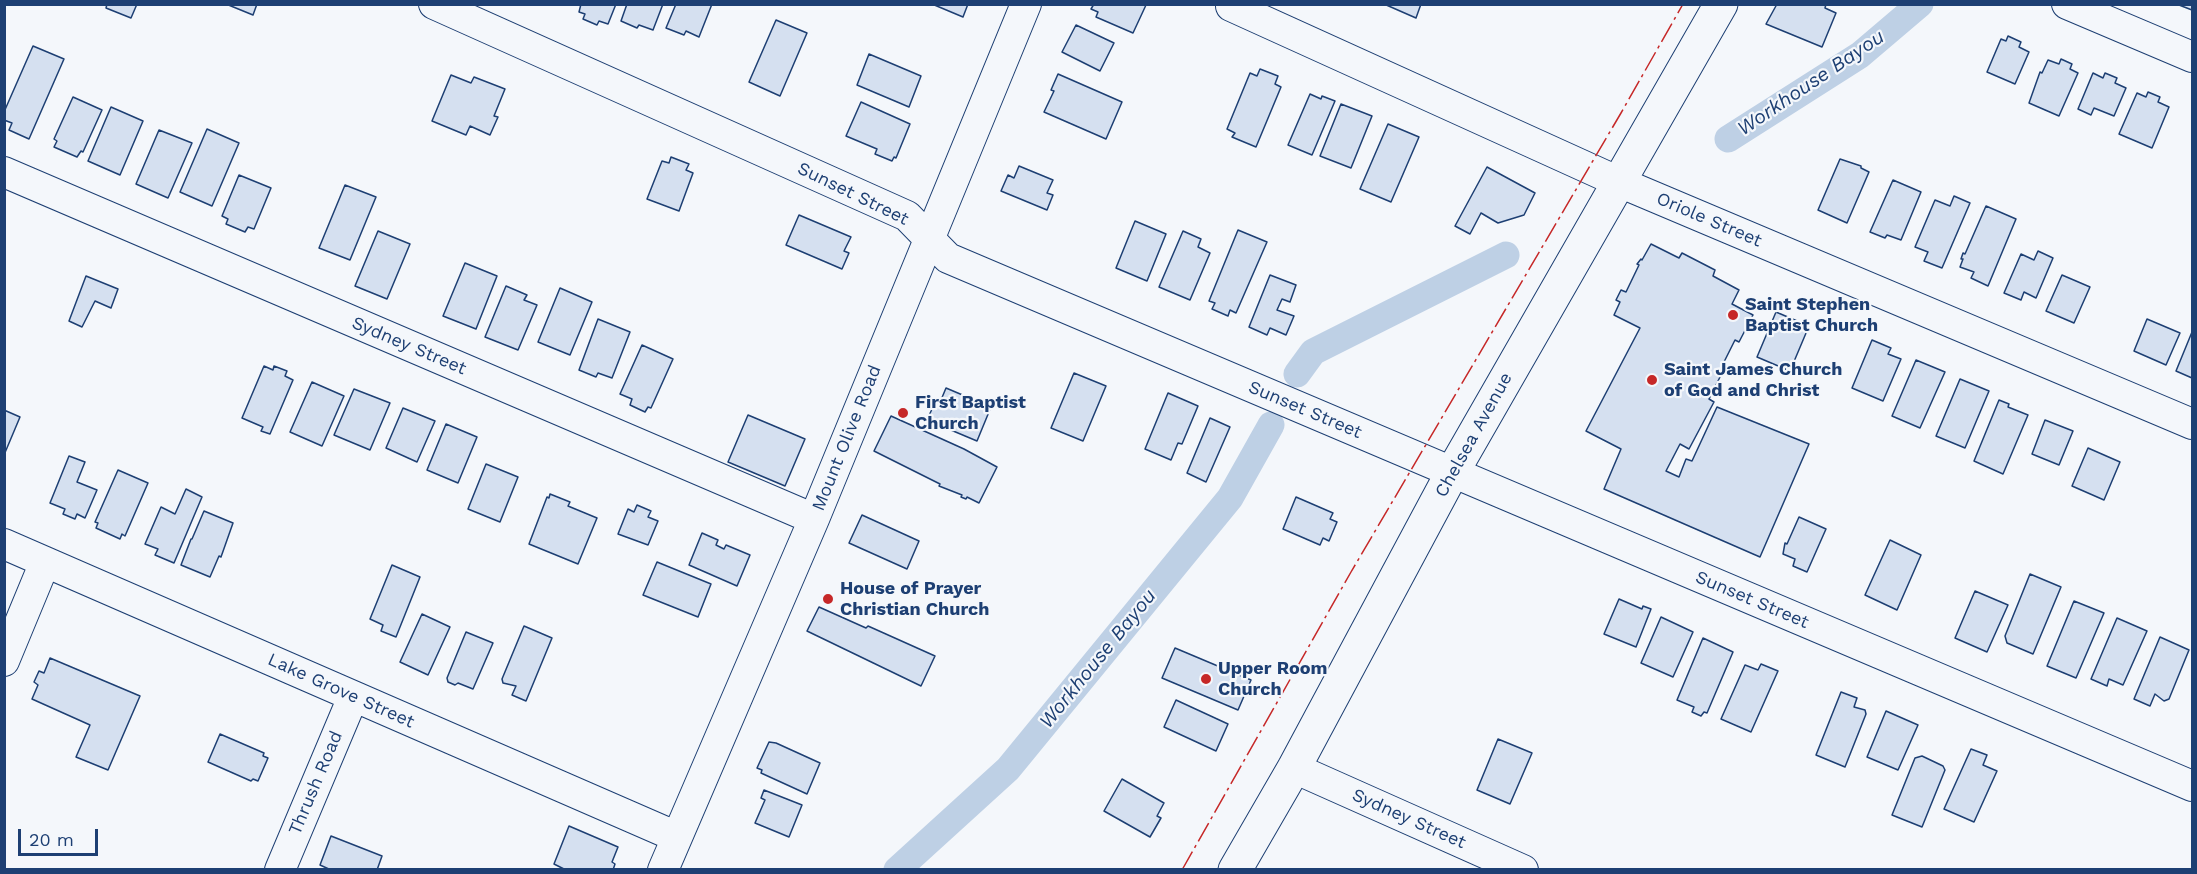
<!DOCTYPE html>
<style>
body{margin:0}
#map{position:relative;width:2197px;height:874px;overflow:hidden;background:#f4f7fb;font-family:"Work Sans",sans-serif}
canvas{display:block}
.frame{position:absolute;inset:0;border:6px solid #1d3f73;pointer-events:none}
.scale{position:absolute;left:18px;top:829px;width:80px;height:27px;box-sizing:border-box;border:3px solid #1d3f73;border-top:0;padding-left:8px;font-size:18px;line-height:21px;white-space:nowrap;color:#1d3f73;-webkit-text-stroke:4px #f4f7fb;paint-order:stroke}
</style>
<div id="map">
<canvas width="2197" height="874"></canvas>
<div class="frame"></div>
<div class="scale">20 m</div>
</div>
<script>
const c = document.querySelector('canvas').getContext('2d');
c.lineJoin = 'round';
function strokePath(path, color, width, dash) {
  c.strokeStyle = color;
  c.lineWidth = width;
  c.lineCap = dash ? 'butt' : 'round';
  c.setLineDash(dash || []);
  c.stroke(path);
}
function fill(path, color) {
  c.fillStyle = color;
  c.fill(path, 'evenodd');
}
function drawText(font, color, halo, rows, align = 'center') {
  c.font = font + ' "Work Sans",sans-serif';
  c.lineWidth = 4.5;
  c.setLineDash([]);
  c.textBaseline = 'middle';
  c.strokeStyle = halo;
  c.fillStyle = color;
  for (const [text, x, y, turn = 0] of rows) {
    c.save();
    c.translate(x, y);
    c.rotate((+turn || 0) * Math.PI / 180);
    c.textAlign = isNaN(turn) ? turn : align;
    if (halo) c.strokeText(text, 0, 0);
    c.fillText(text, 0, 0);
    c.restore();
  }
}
const canal = new Path2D(`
 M 1728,139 L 1860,55 L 1920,4
 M 1297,374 L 1313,352 L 1506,255
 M 897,870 L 1008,769 L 1230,498 L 1271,425`);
const building = new Path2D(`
 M 107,4 L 137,4 L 131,18 L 106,8 Z
 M 226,4 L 257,4 L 253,15 Z
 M 581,4 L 616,4 L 608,24 L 599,21 L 597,25 L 583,19 L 585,14 L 579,12 Z
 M 627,4 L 663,4 L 653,30 L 639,25 L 637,28 L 621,21 Z
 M 676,4 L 712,4 L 699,37 L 686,31 L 684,35 L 666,28 Z
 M 932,4 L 968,4 L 963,17 Z
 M 1094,4 L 1144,4 L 1146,5 L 1133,33 L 1096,17 L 1098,12 L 1091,9 Z
 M 1384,4 L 1421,4 L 1416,18 Z
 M 1777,4 L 1826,4 L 1825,8 L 1836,13 L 1822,47 L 1766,24 Z
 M 2192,4 L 2192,10 L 2179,5 L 2179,4 Z
 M 776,20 L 807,33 L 780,96 L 749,82 Z
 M 1076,25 L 1114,43 L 1100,71 L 1062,52 Z
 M 2008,36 L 2021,42 L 2019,47 L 2029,52 L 2015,84 L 1987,72 L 2001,39 L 2006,41 Z
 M 33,46 L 64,59 L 29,139 L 9,130 L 12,123 L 4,120 L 4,112 Z
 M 869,54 L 921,76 L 909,107 L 857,85 Z
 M 2061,59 L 2072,64 L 2070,69 L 2078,73 L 2059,116 L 2029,103 L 2040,72 L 2042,73 L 2048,60 L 2059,64 Z
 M 1260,69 L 1278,76 L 1275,84 L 1281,87 L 1256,147 L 1232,137 L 1235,133 L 1227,129 L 1250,73 L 1257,76 Z
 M 2093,73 L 2103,78 L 2105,73 L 2117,78 L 2115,83 L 2126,88 L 2114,116 L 2094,108 L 2091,115 L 2078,109 Z
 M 1058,74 L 1122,102 L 1106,139 L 1044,112 L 1054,91 L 1051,90 Z
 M 451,75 L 471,83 L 474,77 L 505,89 L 494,116 L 498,117 L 490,135 L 470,126 L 466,135 L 432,121 Z
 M 2148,92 L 2160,97 L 2158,102 L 2169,107 L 2152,148 L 2119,134 L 2137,93 L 2146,97 Z
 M 1310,94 L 1321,99 L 1322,96 L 1335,101 L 1312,155 L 1288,145 Z
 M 73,97 L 102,110 L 83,152 L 81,151 L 77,157 L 54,147 L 57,141 L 54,139 Z
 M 861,102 L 910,124 L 896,158 L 894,157 L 892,161 L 875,154 L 877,149 L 846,136 Z
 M 1341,104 L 1372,116 L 1351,168 L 1320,156 Z
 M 111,107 L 143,121 L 120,175 L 88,161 Z
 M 1388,124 L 1419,137 L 1391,202 L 1360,189 Z
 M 207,129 L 239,143 L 212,206 L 180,192 Z
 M 159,130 L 192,143 L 168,198 L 136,184 Z
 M 671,157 L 689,164 L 686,170 L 693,173 L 679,211 L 647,199 L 662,161 L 669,163 Z
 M 1840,159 L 1861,166 L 1861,168 L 1869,172 L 1847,223 L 1818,210 Z
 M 1019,166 L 1053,180 L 1047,193 L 1053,195 L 1047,210 L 1001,191 L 1008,175 L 1014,178 Z
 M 1487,167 L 1535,193 L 1524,215 L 1498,223 L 1481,213 L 1470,234 L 1455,226 Z
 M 239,175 L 271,188 L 254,229 L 248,227 L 245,232 L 226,224 L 228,219 L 222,216 Z
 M 1893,180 L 1921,192 L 1901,240 L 1887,235 L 1885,238 L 1870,232 Z
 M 345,185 L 376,197 L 350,260 L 319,248 Z
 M 1954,196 L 1970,203 L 1942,268 L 1924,261 L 1928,252 L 1915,247 L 1935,200 L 1950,206 Z
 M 1986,206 L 2016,219 L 1988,286 L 1971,278 L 1974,272 L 1960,267 L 1963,259 L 1961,259 L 1963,253 L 1965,254 Z
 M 799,215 L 851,237 L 844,251 L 849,253 L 842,269 L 786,245 Z
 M 1135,221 L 1166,234 L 1147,281 L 1116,268 Z
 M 1238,230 L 1267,242 L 1236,313 L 1230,310 L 1228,316 L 1212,309 L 1215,303 L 1209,301 Z
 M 378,231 L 410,244 L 387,299 L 355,286 Z
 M 1183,231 L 1201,239 L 1198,247 L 1210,253 L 1190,300 L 1159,287 Z
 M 1651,244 L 1679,258 L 1682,253 L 1715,270 L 1713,276 L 1739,290 L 1732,304 L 1753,315 L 1739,342 L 1735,340 L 1720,370 L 1723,371 L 1709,399 L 1714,402 L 1689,449 L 1680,444 L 1666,471 L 1679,477 L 1686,459 L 1692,461 L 1717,407 L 1809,444 L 1760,557 L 1604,489 L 1621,449 L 1586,431 L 1640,328 L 1614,315 L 1620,302 L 1616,300 L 1621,290 L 1626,292 L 1639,265 L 1637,264 L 1641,259 L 1642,260 Z
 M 2038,251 L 2053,258 L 2036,298 L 2024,292 L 2021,300 L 2004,293 L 2021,254 L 2034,260 Z
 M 465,263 L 497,276 L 476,329 L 443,316 Z
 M 1270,275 L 1296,285 L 1290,302 L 1282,299 L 1277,310 L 1294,316 L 1286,335 L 1270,328 L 1267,335 L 1249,327 Z
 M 2062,275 L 2090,287 L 2074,323 L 2046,311 Z
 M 86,276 L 118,289 L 111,308 L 95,301 L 82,327 L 69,321 Z
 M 506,286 L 527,295 L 524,300 L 537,305 L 518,350 L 485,337 Z
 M 560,288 L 592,302 L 570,355 L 538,342 Z
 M 1776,312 L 1809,326 L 1790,371 L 1757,357 Z
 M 598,319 L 630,332 L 612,378 L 598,373 L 596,377 L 579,370 Z
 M 2147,319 L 2180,333 L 2166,365 L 2134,351 Z
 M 2192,332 L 2192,378 L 2176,371 Z
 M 1872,340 L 1891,348 L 1888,354 L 1901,359 L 1883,401 L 1852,388 Z
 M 642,345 L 673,359 L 651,408 L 648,407 L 645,412 L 630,405 L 632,399 L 620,394 Z
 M 1916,360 L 1945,372 L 1920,428 L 1892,416 Z
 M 264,366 L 273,370 L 274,366 L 287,371 L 285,376 L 293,380 L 270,434 L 261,431 L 263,427 L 242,418 Z
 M 1074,373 L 1106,386 L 1083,441 L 1051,428 Z
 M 1960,379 L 1989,391 L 1965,448 L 1936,436 Z
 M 312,382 L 344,396 L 322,446 L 290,432 Z
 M 946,388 L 991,407 L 977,441 L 927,420 L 937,398 L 941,400 Z
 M 354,389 L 390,403 L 370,450 L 334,435 Z
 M 1168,393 L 1198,406 L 1182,444 L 1178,443 L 1171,460 L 1145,449 Z
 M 1999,400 L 2009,404 L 2008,407 L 2028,415 L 2003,474 L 1974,461 Z
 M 403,408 L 435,421 L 417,462 L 386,448 Z
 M 4,410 L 20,417 L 4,455 Z
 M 748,415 L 805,439 L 785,486 L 728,462 Z
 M 891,416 L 964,449 L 997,467 L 979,503 L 967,497 L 966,499 L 961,497 L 962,495 L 939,486 L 940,484 L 874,451 Z
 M 1210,418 L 1230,427 L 1206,482 L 1187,473 Z
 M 2045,420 L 2073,431 L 2059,465 L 2032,454 Z
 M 446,424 L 477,437 L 458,483 L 427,470 Z
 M 2088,448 L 2120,462 L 2104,500 L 2072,486 Z
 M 69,456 L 85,462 L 77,482 L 97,490 L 85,518 L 77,514 L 75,519 L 63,514 L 65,509 L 50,503 Z
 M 486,464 L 518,477 L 500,522 L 468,509 Z
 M 118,470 L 148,483 L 125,536 L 122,534 L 120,539 L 96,528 L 98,523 L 95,522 Z
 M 186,489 L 202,497 L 174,563 L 155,555 L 158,549 L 145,544 L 161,507 L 175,514 Z
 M 550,494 L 570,502 L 568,506 L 597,518 L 578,564 L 529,544 L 547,497 L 549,498 Z
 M 1296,497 L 1333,513 L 1330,519 L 1337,522 L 1329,541 L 1323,538 L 1320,545 L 1283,529 Z
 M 637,505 L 651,511 L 648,517 L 658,521 L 648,545 L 618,534 L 628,509 L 634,512 Z
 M 204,511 L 233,523 L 221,557 L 219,556 L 210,577 L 181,565 L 191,539 L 192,539 Z
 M 862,515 L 919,541 L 907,569 L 849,543 Z
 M 1799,517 L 1826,529 L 1807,572 L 1793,566 L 1795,559 L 1783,554 L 1785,543 L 1787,544 Z
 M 702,533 L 718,540 L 716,545 L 724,549 L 726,545 L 750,555 L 737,586 L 689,565 Z
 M 1890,540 L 1921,555 L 1897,610 L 1865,595 Z
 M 657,562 L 711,584 L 698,617 L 643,595 Z
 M 392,565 L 420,577 L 396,637 L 381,631 L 383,625 L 370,619 Z
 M 2030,574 L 2061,587 L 2033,654 L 2007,643 L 2005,636 Z
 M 1975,591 L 2008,605 L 1987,652 L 1955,638 Z
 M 1619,599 L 1642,609 L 1643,606 L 1651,609 L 1636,647 L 1604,634 Z
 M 2074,601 L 2104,613 L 2076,678 L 2047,666 Z
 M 819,607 L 866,628 L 868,626 L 935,656 L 921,686 L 807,631 Z
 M 422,614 L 450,627 L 428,675 L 400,662 Z
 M 1661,617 L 1693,632 L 1673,677 L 1641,663 Z
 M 2117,618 L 2147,631 L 2123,685 L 2109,679 L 2107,686 L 2091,679 Z
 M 524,626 L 552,638 L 526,701 L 512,695 L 516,686 L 503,683 L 502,679 Z
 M 466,632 L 493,643 L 473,689 L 458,683 L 455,685 L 448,682 L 447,678 Z
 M 2160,637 L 2189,650 L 2169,699 L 2164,701 L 2155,694 L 2150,706 L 2134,699 Z
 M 1703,638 L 1733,652 L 1707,713 L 1704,712 L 1701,716 L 1692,712 L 1694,707 L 1677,700 Z
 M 1175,648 L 1251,680 L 1238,710 L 1162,678 Z
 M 50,658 L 140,696 L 108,770 L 76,757 L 90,725 L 32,699 L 38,685 L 34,682 L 39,671 L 44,673 Z
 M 1761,664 L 1778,671 L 1751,732 L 1721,719 L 1745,665 L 1758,670 Z
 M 1841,692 L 1857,698 L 1854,707 L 1865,710 L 1866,714 L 1845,767 L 1816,755 Z
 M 1176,700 L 1228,724 L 1216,751 L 1164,727 Z
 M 1886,711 L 1918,725 L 1898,770 L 1867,757 Z
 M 220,734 L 264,753 L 263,756 L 268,758 L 258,781 L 253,779 L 251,781 L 208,762 Z
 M 1498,739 L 1532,753 L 1510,804 L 1477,790 Z
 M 769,742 L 776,743 L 820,763 L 807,794 L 761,773 L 762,770 L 757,768 Z
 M 1971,749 L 1987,755 L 1983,765 L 1997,771 L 1974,822 L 1944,809 Z
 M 1922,756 L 1943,766 L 1945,770 L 1922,827 L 1892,815 L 1915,758 Z
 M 1122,779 L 1164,803 L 1157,816 L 1161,818 L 1150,837 L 1104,811 Z
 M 764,790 L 802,805 L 789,837 L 755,823 L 765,800 L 761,798 Z
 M 569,826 L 618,847 L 612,862 L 615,864 L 613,870 L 566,870 L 554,864 Z
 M 331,836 L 382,856 L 377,870 L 331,870 L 320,865 Z`);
const minor = new Path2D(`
 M 434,4 L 907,216 L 948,258 L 2192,786
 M 2067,4 L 2192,57
 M 1231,6 L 1619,182 L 2192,424
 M 4,172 L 814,519
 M 4,544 L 677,837
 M 4,661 L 45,562
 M 1294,768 L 1523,870
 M 280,870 L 353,697
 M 663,870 L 814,519 L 1026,4`);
const major = new Path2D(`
 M 1235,870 L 1294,768 L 1452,473 L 1721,4`);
const power = new Path2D(`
 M 1182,870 L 1351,572 L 1621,113 L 1683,4`);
const markers = [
 [1733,315,6,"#c62828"],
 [1652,380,6,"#c62828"],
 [903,413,6,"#c62828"],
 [828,599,6,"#c62828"],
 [1206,679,6,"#c62828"]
];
const streetNames = [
 ["Sunset Street",853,194,26],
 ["Oriole Street",1709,220,23],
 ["Sydney Street",409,346,23],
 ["Sunset Street",1305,410,23],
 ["Chelsea Avenue",1474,435,-61],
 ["Mount Olive Road",847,438,-68],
 ["Sunset Street",1752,600,23],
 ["Lake Grove Street",341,691,24],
 ["Thrush Road",316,783,-67],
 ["Sydney Street",1409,819,24]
];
const poiNames = [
 ["Saint Stephen",1745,305],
 ["Baptist Church",1745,326],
 ["Saint James Church",1664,370],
 ["of God and Christ",1664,391],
 ["First Baptist",915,403],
 ["Church",915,424],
 ["House of Prayer",840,589],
 ["Christian Church",840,610],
 ["Upper Room",1218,669],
 ["Church",1218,690]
];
const waterNames = [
 ["Workhouse Bayou",1811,83,-34],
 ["Workhouse Bayou",1098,659,-51]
];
strokePath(canal, '#bed0e5', 27);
fill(building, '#d5e0f0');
strokePath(building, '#1d3f73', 1.5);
strokePath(minor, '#1d3f73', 32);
strokePath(major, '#1d3f73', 35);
strokePath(minor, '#f4f7fb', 30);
strokePath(major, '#f4f7fb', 33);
strokePath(power, '#c62828', 1.5, [21, 4.5, 3, 4.5]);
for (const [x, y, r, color] of markers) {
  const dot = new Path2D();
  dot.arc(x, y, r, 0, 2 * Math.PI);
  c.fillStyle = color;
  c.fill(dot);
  strokePath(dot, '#f4f7fb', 2);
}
drawText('18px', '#1d3f73', '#f4f7fb', streetNames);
drawText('bold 18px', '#1d3f73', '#f4f7fb', poiNames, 'left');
drawText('italic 20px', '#1d3f73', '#f4f7fb', waterNames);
</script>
